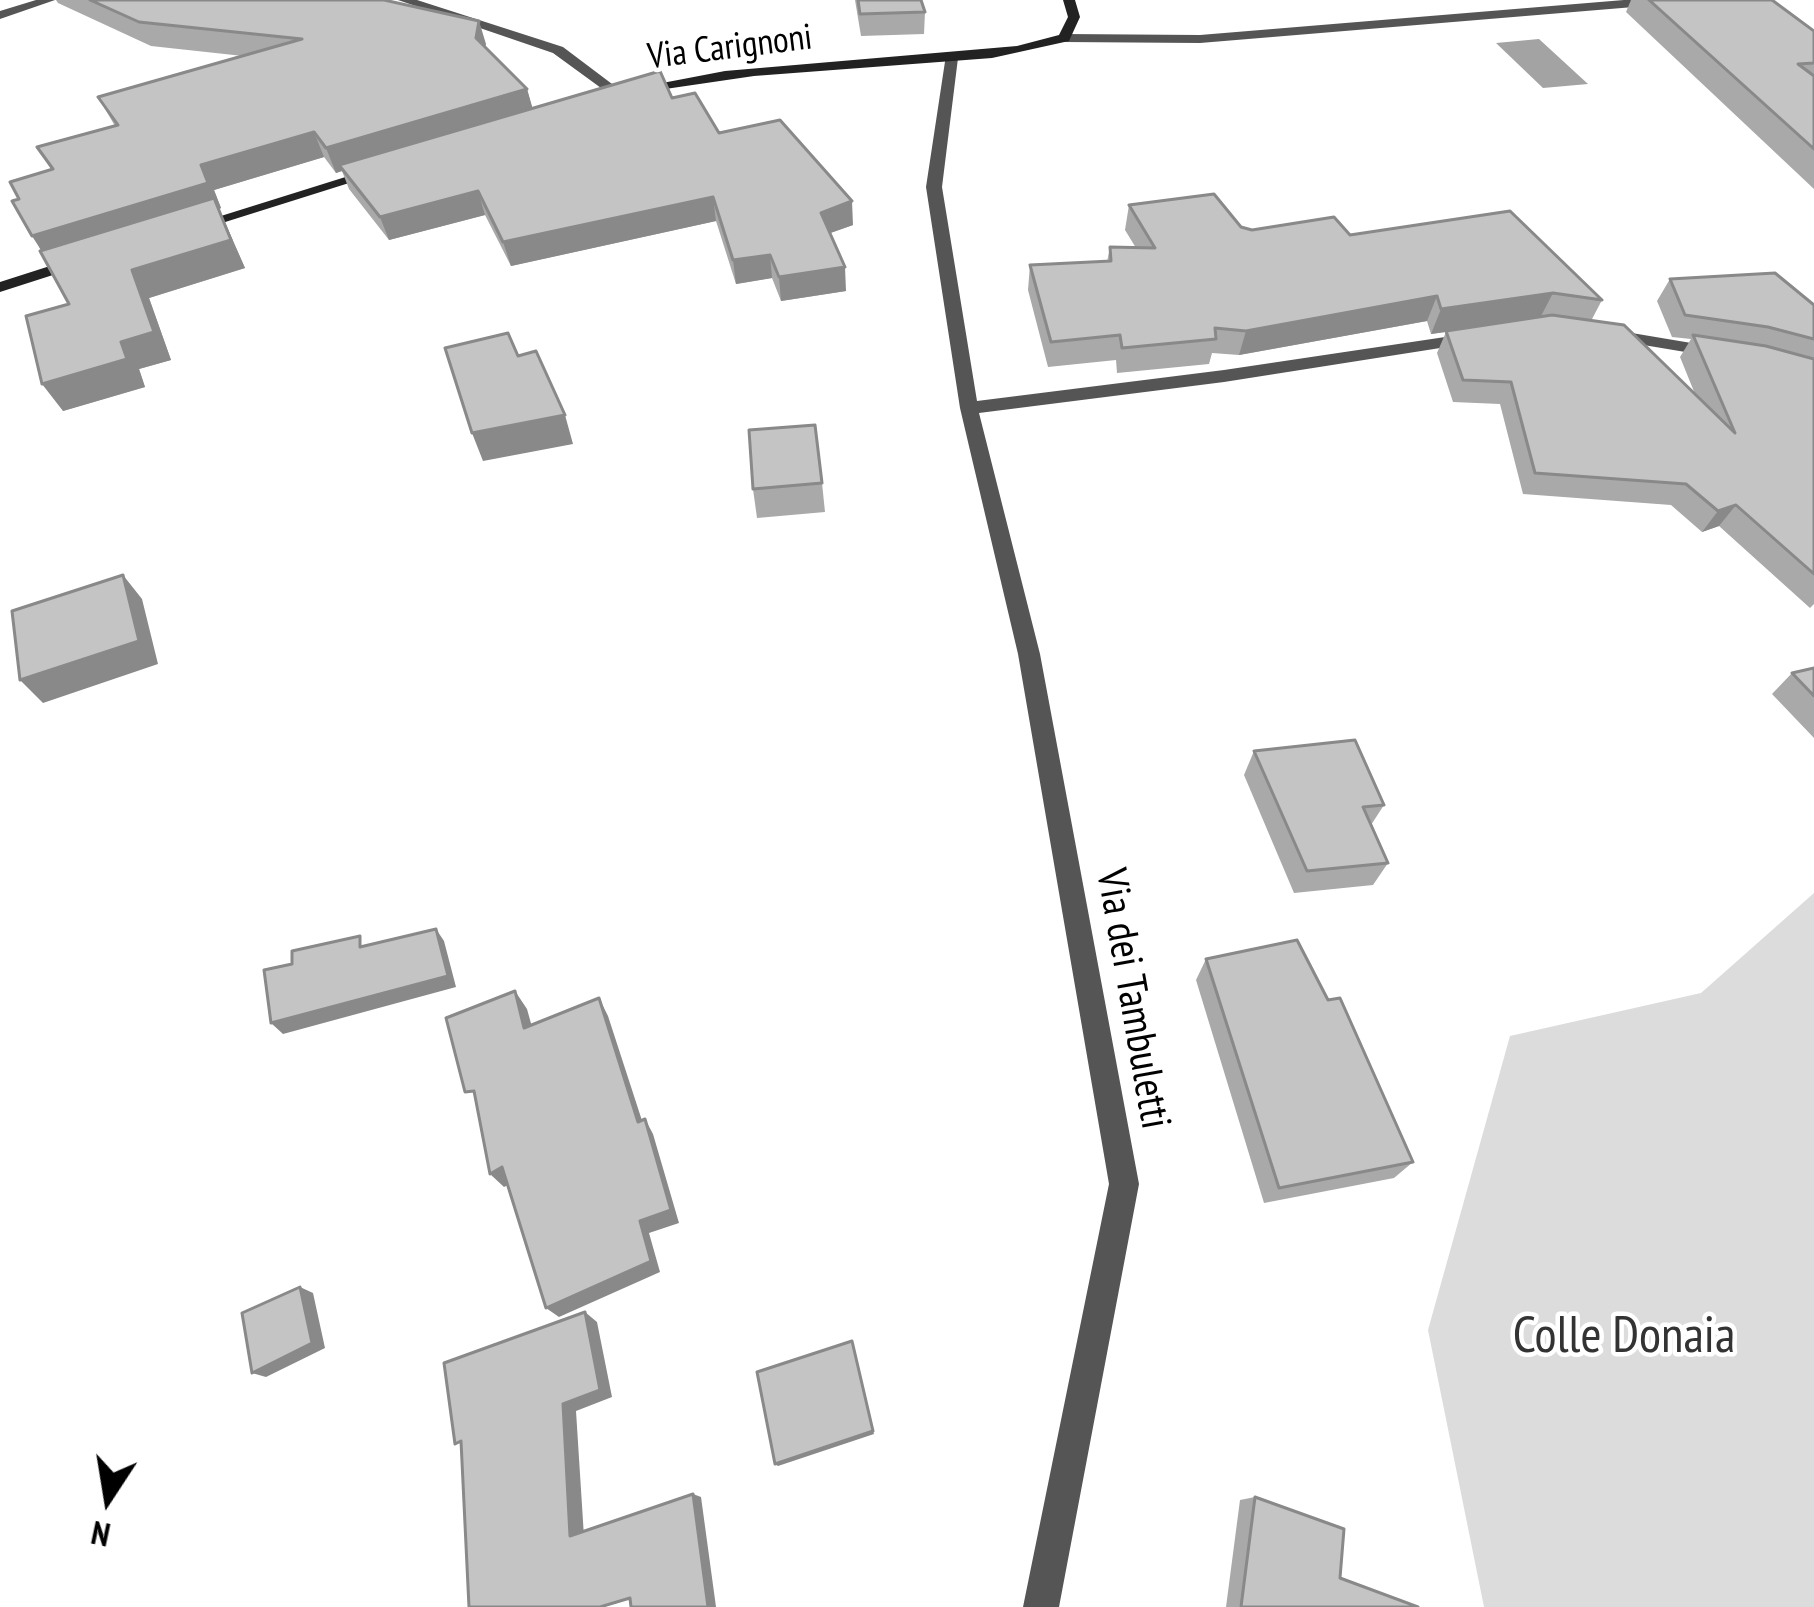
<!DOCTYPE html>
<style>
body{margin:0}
#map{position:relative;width:1814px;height:1607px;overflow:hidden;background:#fff;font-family:"PT Sans Narrow",sans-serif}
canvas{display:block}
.north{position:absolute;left:48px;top:1439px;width:120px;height:120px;-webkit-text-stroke:9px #fff;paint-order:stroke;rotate:192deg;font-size:33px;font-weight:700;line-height:48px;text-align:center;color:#000}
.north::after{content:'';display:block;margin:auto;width:42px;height:54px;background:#000;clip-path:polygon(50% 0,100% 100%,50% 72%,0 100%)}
</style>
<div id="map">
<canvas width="1814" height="1607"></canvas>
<div class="north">N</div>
</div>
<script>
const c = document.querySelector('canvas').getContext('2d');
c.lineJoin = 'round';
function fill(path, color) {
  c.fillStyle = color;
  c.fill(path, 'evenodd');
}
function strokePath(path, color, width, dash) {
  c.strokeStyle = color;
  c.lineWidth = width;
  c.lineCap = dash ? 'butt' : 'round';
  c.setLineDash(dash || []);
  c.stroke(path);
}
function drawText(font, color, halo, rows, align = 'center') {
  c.font = font + ' "PT Sans Narrow",sans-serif';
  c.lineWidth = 9;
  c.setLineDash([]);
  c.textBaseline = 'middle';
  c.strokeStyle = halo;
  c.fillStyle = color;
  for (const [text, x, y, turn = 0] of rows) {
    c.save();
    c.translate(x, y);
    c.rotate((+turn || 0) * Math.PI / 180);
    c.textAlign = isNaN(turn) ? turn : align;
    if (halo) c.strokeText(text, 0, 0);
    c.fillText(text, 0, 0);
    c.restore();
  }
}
const green = new Path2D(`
 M 1814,893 L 1814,1607 L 1484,1607 L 1428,1330 L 1510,1036 L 1701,993 Z`);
const water = new Path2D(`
 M 1539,39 L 1588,84 L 1543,88 L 1496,43 Z`);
const street = new Path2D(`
 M 36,0 L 55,0 L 0,19 L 0,11 Z
 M 398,0 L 417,0 L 563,47 L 624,93 L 612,96 L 553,53 Z
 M 1624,0 L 1676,0 L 1670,4 L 1200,43 L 1064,42 L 1057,38 L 1064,34 L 1200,35 Z
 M 946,55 L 958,58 L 942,187 L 977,401 L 1224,370 L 1472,333 L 1481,338 L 1472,343 L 1224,382 L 979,413 L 1040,654 L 1139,1184 L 1059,1607 L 1023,1607 L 1109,1184 L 1018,654 L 960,408 L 926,187 Z
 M 1608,329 L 1715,347 L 1724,352 L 1715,357 L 1602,338 L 1599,334 Z`);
const secondary = new Path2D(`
 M 1063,0 L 1075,0 L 1080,17 L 1069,41 L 992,58 L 754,76 L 638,93 L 631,89 L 725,71 L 1017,46 L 1059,35 L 1068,17 Z
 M 371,169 L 384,172 L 203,229 L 189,226 Z
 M 78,257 L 86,262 L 84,265 L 0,292 L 0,282 Z`);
const wall = new Path2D(`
 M 56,0 L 384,0 L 479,21 L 485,47 L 527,89 L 532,108 L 672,98 L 719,133 L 853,225 L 830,233 L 846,291 L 781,301 L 772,278 L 736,284 L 716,221 L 511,266 L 485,215 L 389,240 L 349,189 L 342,171 L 336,173 L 324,157 L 214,190 L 221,208 L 219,209 L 245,268 L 149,298 L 171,360 L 139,369 L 145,387 L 63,411 L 69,304 L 41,251 L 19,199 L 51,169 L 37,147 L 115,126 L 98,97 L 243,56 L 151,46 L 58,3 Z
 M 855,0 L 921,0 L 925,12 L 924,34 L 861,36 Z
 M 1631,0 L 1772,0 L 1814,31 L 1814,189 L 1626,12 Z
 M 1129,205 L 1252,230 L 1350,235 L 1602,300 L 1591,321 L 1695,394 L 1680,357 L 1691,339 L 1672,337 L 1657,301 L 1670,279 L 1814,305 L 1814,604 L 1810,608 L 1719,526 L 1702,532 L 1671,505 L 1523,494 L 1500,404 L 1453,402 L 1437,353 L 1446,332 L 1431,334 L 1427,321 L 1239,355 L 1212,353 L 1209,364 L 1117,373 L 1116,360 L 1048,367 L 1028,290 L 1030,265 L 1107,262 L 1110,247 L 1136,248 L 1125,230 Z
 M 822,483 L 825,512 L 757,518 L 753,489 Z
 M 1814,668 L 1814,738 L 1772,694 L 1792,673 Z
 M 1254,751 L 1384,805 L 1371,825 L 1388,863 L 1373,885 L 1294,893 L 1244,775 Z
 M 1206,959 L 1328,1000 L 1413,1162 L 1394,1178 L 1264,1203 L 1196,980 Z
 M 1255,1497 L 1340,1578 L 1418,1607 L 1226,1607 L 1240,1500 Z`);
const shadedWall = new Path2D(`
 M 479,21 L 486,44 L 483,62 L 476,38 Z
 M 527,89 L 534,113 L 339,165 L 342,171 L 336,173 L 326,148 Z
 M 314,132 L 324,157 L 214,190 L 221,208 L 219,209 L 245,268 L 149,298 L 171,360 L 139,369 L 145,387 L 63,411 L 42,384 L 127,359 L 48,261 L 32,236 L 201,165 Z
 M 478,191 L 485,215 L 389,240 L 380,217 Z
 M 713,197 L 716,221 L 511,266 L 503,242 Z
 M 852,201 L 853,225 L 822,236 L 821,213 Z
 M 770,255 L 772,278 L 736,284 L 733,260 Z
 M 845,267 L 846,291 L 781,301 L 779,277 Z
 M 1553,293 L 1540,318 L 1431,334 L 1441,309 Z
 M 1437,296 L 1427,321 L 1239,355 L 1246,331 Z
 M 565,415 L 573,444 L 483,461 L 472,433 Z
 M 1736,505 L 1719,526 L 1702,532 L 1718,511 Z
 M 123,575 L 142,599 L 158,664 L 43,703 L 20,680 Z
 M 436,929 L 444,941 L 456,987 L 283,1034 L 271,1023 Z
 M 515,991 L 527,1009 L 537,1045 L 524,1028 Z
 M 599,998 L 608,1016 L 647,1136 L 638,1122 Z
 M 645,1119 L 653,1134 L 679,1223 L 649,1233 L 660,1272 L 559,1317 L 546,1308 L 640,1221 Z
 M 502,1167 L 516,1181 L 504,1187 L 490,1174 Z
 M 300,1287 L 313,1293 L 325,1348 L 266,1377 L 252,1373 Z
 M 585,1312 L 597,1322 L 612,1397 L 576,1411 L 584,1537 L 570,1536 L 563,1404 Z
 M 873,1431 L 874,1434 L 778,1466 L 775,1464 Z
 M 693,1494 L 701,1497 L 716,1607 L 708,1607 Z`);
const building = new Path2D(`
 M 90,0 L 384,0 L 479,21 L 476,38 L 527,89 L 326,148 L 314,132 L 201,165 L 208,183 L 32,236 L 12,201 L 19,199 L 10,182 L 53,169 L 37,147 L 118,125 L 98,97 L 302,39 L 139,22 Z
 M 858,0 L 921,0 L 925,12 L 860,14 Z
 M 1649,0 L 1772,0 L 1814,31 L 1814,63 L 1798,64 L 1814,76 L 1814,149 Z
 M 660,71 L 672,98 L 695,93 L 719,133 L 780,120 L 852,201 L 821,213 L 845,267 L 779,277 L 770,255 L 733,260 L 713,197 L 503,242 L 478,191 L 380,217 L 339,165 Z
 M 1214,194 L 1241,227 L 1252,230 L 1334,217 L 1350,235 L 1510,211 L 1602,300 L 1553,293 L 1441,309 L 1437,296 L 1246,331 L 1215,328 L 1216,339 L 1122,348 L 1120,335 L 1051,342 L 1030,265 L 1111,261 L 1110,247 L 1155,248 L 1129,205 Z
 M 214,198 L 231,240 L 132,270 L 154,332 L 121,342 L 127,359 L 42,384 L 26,316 L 69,304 L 40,251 Z
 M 1775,273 L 1814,305 L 1814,339 L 1768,327 L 1685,315 L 1670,279 Z
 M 1552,315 L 1624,325 L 1735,433 L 1693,335 L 1766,346 L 1814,359 L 1814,574 L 1736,505 L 1718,511 L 1686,484 L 1535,473 L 1511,382 L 1463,380 L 1446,331 Z
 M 508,333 L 518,356 L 536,351 L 565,415 L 472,433 L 445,348 Z
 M 815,425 L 822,483 L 753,489 L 749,430 Z
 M 123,575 L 139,641 L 20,680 L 12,611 Z
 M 1814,668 L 1814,696 L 1792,673 Z
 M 1355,740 L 1384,805 L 1363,807 L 1388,863 L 1307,871 L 1254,751 Z
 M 436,929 L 448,976 L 271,1023 L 264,970 L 292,964 L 292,951 L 360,936 L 360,947 Z
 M 1297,940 L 1328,1000 L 1340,998 L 1413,1162 L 1279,1188 L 1206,959 Z
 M 515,991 L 524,1028 L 599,998 L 638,1122 L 645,1119 L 671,1210 L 640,1221 L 651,1261 L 546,1308 L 502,1167 L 490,1174 L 474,1091 L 465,1092 L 446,1018 Z
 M 300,1287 L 312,1343 L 252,1373 L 242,1313 Z
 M 585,1312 L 600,1390 L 563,1404 L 570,1536 L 693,1494 L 708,1607 L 631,1607 L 630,1598 L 600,1607 L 469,1607 L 461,1441 L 455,1444 L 444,1363 Z
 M 852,1341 L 873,1431 L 775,1464 L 757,1372 Z
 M 1255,1497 L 1344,1529 L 1340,1578 L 1418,1607 L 1241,1607 Z`);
const farStreetnames = [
 ["Via Carignoni",730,48,-7]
];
const streetNames = [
 ["Via dei Tambuletti",1132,999,80]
];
const nearParknames = [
 ["Colle Donaia",1624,1337]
];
fill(green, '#dcdcdc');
fill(water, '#a3a3a3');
fill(street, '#555');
fill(secondary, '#222');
fill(wall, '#a9a9a9');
fill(shadedWall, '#898989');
fill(building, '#c4c4c4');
strokePath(building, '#898989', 3);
drawText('36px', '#000', '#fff', farStreetnames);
drawText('42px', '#000', '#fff', streetNames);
drawText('51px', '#333', '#fff', nearParknames);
</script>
